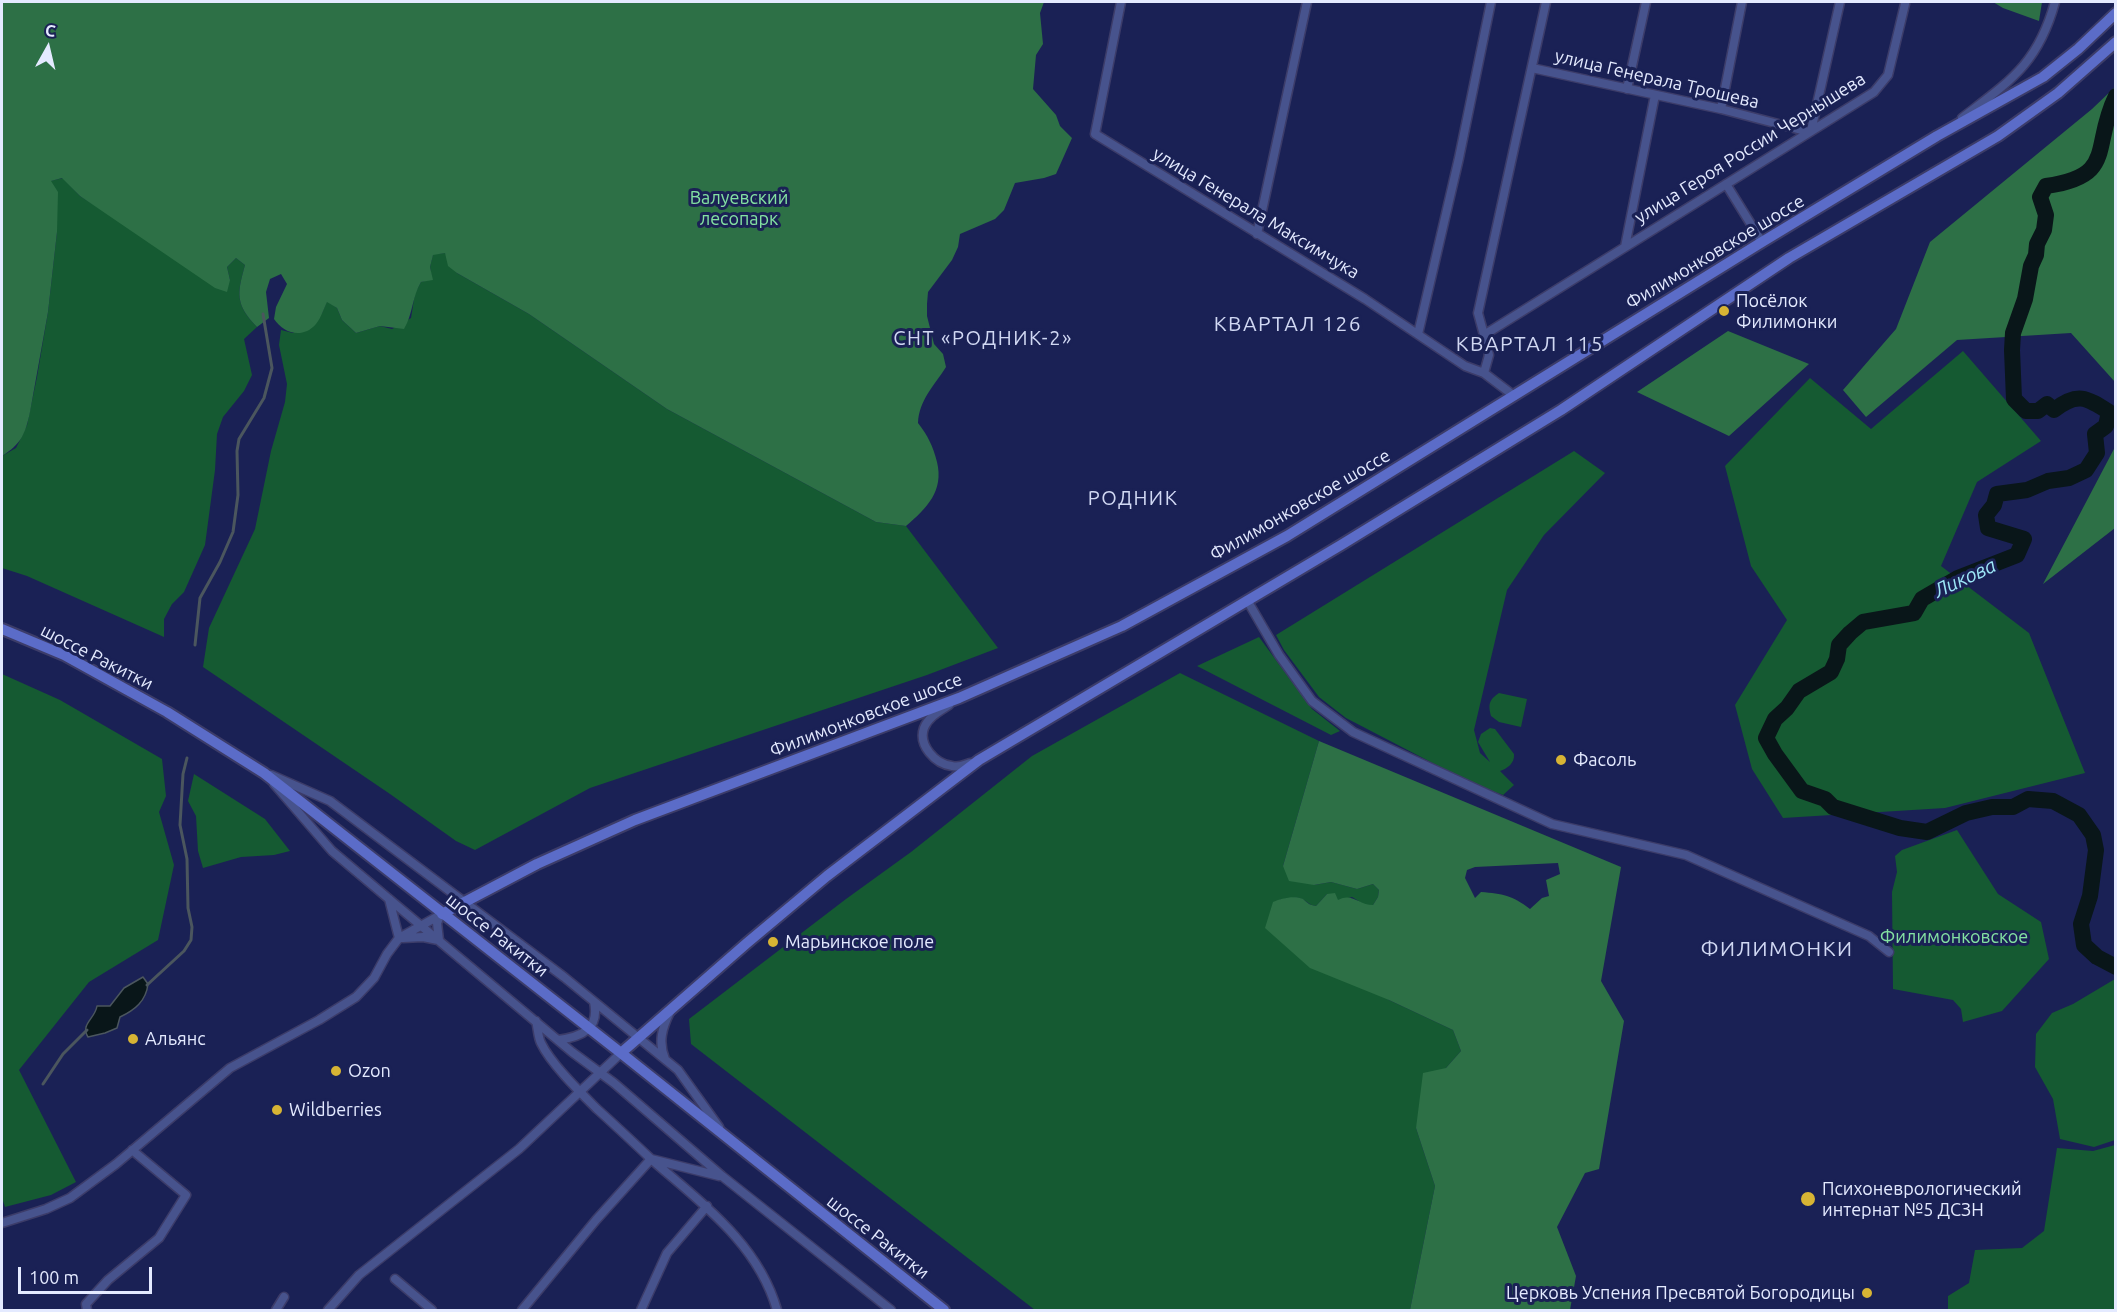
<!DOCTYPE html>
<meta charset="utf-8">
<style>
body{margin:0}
#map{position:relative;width:2117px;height:1312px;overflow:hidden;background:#1a2155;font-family:Ubuntu,sans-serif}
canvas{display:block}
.frame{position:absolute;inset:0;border:3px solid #e4eaff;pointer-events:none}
.north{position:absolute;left:18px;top:18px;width:60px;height:60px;-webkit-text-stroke:4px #1a2155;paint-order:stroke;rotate:8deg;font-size:16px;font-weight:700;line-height:24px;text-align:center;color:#e4eaff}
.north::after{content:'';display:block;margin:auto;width:21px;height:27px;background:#e4eaff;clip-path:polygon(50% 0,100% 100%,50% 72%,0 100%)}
.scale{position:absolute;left:18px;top:1267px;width:134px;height:27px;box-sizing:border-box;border:3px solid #e4eaff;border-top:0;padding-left:8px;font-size:18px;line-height:21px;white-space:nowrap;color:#e4eaff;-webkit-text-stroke:4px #1a2155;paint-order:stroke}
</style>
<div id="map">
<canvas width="2117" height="1312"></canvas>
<div class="frame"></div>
<div class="north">С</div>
<div class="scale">100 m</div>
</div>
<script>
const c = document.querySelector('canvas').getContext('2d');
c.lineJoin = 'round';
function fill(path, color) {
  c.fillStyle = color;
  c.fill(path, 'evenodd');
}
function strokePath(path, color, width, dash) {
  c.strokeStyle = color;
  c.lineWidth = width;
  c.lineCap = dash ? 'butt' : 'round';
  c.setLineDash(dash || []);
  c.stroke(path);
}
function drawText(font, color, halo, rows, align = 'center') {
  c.font = font + ' Ubuntu,sans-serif';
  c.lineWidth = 6;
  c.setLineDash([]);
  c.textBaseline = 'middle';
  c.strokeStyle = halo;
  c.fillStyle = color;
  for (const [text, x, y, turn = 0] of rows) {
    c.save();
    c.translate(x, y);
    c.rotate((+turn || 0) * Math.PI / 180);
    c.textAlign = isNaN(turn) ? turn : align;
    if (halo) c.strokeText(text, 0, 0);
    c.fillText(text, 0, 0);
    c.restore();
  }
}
const green = new Path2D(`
 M 63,178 L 80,196 L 102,210 L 230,280 L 227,267 L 236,258 L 245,265 C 237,294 235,304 257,327 L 244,339 L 252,375 L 244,391 L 223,417 L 217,434 L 215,470 L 205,545 L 184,592 L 172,604 L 164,619 L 164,637 L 27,576 L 2,568 L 2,456 L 16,448 L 22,436 L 27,425 L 37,377 L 48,312 L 57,232 L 57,218 L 50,181 Z
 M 445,253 L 457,273 L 529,314 L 667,409 L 876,522 L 906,526 L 998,648 L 927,675 L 590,788 L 475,850 L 456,841 L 390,794 L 203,667 L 209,628 L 255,529 L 271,451 L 285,402 L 287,384 L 279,345 L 281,330 L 293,333 L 322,313 L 327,301 L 337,308 L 342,320 L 356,333 L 380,326 L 392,329 L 411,318 L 415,293 L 421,282 L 432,279 L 430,267 L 433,254 Z
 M 1963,351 L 2041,441 L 1977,482 L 1941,566 L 2029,633 L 2085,773 L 1945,808 L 1783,818 L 1752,769 L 1735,705 L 1787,620 L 1751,566 L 1725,466 L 1810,378 L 1871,429 Z
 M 1574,451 L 1605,473 L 1544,535 L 1507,590 L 1474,730 L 1480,753 L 1490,762 L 1478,742 L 1481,734 L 1490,728 L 1495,729 L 1514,754 C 1515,763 1507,769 1500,771 L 1514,785 L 1503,795 L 1471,783 L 1346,718 L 1319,697 L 1284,650 L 1276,635 Z
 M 1259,637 L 1312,709 L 1340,731 L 1331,735 L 1197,666 Z
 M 1180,673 L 1319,741 L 1283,866 L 1314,885 L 1331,882 L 1357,889 L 1373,884 L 1379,890 L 1378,897 L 1373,905 L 1365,905 L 1352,897 L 1338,901 L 1327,894 L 1316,906 C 1309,905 1308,902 1302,899 C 1296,896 1287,899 1280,899 L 1389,1000 L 1453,1030 L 1461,1051 L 1446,1068 L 1416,1128 L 1435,1186 L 1410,1310 L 1035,1310 L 691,1044 L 689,1019 L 846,899 L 911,852 L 1032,756 Z
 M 2,674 L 60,700 L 162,759 L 166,796 L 159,812 L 174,865 L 158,940 L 89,982 L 19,1070 L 76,1182 L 51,1195 L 5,1207 L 2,1198 Z
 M 1499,693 L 1527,699 L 1521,727 L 1499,722 L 1491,716 C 1488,704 1489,700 1499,693 Z
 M 194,774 L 265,819 L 290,851 L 274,855 L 241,857 L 203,868 L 198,851 L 196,816 L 188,801 Z
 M 1957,830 L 1998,894 L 2041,922 L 2049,959 L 2002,1011 L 1963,1022 L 1961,1009 L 1953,1000 L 1893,989 L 1892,892 L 1897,872 L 1895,856 L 1902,850 Z
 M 2115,979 L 2115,1140 L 2094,1147 L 2060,1139 L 2053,1099 L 2035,1067 L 2036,1034 L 2052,1013 L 2073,1004 Z
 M 2115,1145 L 2115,1310 L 1948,1310 L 1948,1296 L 1969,1283 L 1975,1250 L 2022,1248 L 2044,1231 L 2057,1148 L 2093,1151 Z`);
const forest = new Path2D(`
 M 2,2 L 1044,2 L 1040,13 L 1043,44 L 1036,55 L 1033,89 L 1056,115 L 1060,126 L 1072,138 L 1056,174 L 1044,178 L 1015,183 L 1004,210 L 995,219 L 960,234 L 958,247 L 952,260 L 928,292 L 927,304 L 927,316 L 934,344 L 943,354 L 946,367 C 934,386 919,400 918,423 C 928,436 933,446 937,462 C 944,491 927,508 906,526 L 876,522 L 667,409 L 529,314 L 457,273 L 448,266 L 445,253 L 433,255 L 430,267 L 433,280 L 421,282 C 412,297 413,314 404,329 L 380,326 L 356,333 L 342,320 L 337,308 L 327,302 C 324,308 321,318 316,324 C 303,339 284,334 274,319 L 276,307 L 287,284 L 281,274 L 270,279 L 266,292 L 269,318 L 257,327 C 235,304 237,294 245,265 L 236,258 L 227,267 L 230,280 L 227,292 L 215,288 L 80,196 L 62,178 L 51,181 L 58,192 L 57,232 L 48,312 L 30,412 C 25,435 21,444 2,456 Z
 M 1993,2 L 2042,2 L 2039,21 L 2003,8 Z
 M 2115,87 L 2115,382 L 2071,333 L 1957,340 L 1866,417 L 1843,390 L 1896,329 L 1930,242 L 2092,109 Z
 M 1728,331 L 1809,364 L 1729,436 L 1637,392 Z
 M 2115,447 L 2115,528 L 2043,584 Z
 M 1319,741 L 1621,867 L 1601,981 L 1624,1021 L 1599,1169 L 1585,1173 L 1557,1227 L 1576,1276 L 1570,1310 L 1410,1310 L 1435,1186 L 1416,1128 L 1423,1073 L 1446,1068 L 1461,1051 L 1453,1030 L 1389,1000 L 1310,968 L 1265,928 L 1273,902 C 1280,899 1294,895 1303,899 C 1308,903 1309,905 1316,906 L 1327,894 L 1335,893 L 1338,900 C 1352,892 1359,905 1373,905 L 1378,897 L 1379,890 L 1373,884 L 1357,889 L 1331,882 L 1314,885 L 1289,881 L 1283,866 ZM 1558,863 L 1560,874 L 1546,880 L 1549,896 L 1542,898 L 1530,909 C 1512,895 1503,894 1481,892 L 1475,898 L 1465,878 L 1467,870 L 1475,867 Z`);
const water = new Path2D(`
 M 143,977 L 148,984 C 146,1001 135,1010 120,1017 L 117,1028 L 105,1033 L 88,1037 C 80,1024 95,1019 97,1006 L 110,1006 L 124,988 Z`);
const stream = new Path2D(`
 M 195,645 L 200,598 L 220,562 L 233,532 L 238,495 L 237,451 L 239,439 L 264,398 L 272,368 L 263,314
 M 147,985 L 184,951 L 191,940 L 192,927 L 188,908 L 187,859 L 180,825 L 183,774 L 187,758
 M 43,1084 L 63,1054 L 87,1030`);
const river = new Path2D(`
 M 2116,96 C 2091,147 2117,176 2046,186 L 2040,197 L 2046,215 L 2044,230 L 2037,244 L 2036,255 L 2031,266 L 2025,299 L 2013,333 L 2012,350 L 2014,399 L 2026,411 L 2038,411 L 2047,404 L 2054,410 C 2077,392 2086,397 2109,412 L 2106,426 L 2095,434 L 2097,453 L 2086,470 L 2069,478 L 2048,481 L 2027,490 L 1997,494 L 1994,505 L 1986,515 L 1988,528 L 2024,539 L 2017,555 L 1958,578 L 1922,599 L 1914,613 L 1863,622 L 1850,633 L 1839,645 L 1837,659 L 1831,672 L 1799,691 L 1787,708 L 1775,719 L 1766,738 L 1775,754 L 1802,791 L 1825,799 L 1833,807 L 1900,828 L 1927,832 L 1966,813 L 1992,807 L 2013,807 L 2028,799 L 2053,801 L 2079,815 L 2093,835 L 2096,850 L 2090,896 L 2081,924 L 2084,945 L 2097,957 L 2116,967`);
const minor = new Path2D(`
 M 1121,2 L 1095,134 L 1365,299 L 1465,366 L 1484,373 L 1513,395
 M 1532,68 L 1721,109 L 1809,132
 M 1627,89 L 1646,2
 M 1721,109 L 1742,2
 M 1962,118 C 2010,81 2038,64 2055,2
 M 1811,131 L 1840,2
 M 1726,184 L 1762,242
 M 1257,234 L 1307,2
 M 1625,247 L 1655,95
 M 1418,334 L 1459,158 L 1491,2
 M 1484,335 L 1478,313 L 1546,2
 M 1484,373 L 1489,355 L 1484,335 L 1874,92 L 1888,75 L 1905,4
 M 1247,600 L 1279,655 L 1312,701 L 1353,732 L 1552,824 L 1686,855 L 1869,936 L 1889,952
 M 949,705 C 940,711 928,717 924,728 C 918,745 935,764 952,766 C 959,768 964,765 970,763
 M 271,775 L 330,801 L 564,977 L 678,1070 L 719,1127
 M 274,784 L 332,851 L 389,899 L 572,1052 L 614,1083 L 722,1176 L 891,1310
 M 389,899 L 399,938
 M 403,938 L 423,937 L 438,940
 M 439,940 L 437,923 L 441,914
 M 536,1021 C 538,1028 538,1037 541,1043 C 551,1064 581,1093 597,1109 C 615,1125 633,1142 651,1159 C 701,1203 758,1243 777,1310
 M 558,1040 C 581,1037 600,1029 594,1002
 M 665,1059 C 658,1042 662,1028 670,1012
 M 2,1223 L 46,1209 L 70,1198 L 116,1164 L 230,1068 L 319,1020 L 356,997 L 374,978 L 387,954 L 399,938 L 442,914
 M 395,1279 L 432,1310
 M 87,1310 L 86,1304 L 108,1280 L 159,1238 L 186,1195 L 132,1150
 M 276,1310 L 284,1297
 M 328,1310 L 359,1275 L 519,1149 L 621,1053
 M 522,1310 L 596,1220 L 651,1159 L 719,1176
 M 641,1310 L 667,1253 L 707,1206`);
const major = new Path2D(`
 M 2,629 L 64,655 L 167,712 L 264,773 L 621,1053 L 944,1310
 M 442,914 L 537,864 L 635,820 L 959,698 L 1122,626 L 1287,536 L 1762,242 L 1937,136 L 2043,77 L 2078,49 L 2116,13
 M 621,1053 L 747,943 L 827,876 L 979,760 L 1341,545 L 1561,410 L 1789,258 L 1998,136 L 2058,93 L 2116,42`);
const markers = [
 [1724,311,6,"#d7b434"],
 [1561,760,6,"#d7b434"],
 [773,942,6,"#d7b434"],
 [133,1039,6,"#d7b434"],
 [336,1071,6,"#d7b434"],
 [277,1110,6,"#d7b434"],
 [1808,1199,8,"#d7b434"],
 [1867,1293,6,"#d7b434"]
];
const streetNames = [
 ["улица Генерала Трошева",1657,79,13],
 ["улица Героя России Чернышева",1750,148,-32],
 ["улица Генерала Максимчука",1256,213,31],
 ["Филимонковское шоссе",1715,252,-31],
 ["Филимонковское шоссе",1300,505,-30],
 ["шоссе Ракитки",97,657,27],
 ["Филимонковское шоссе",866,715,-21],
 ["шоссе Ракитки",497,935,38],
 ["шоссе Ракитки",878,1237,38]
];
const parkNames = [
 ["Валуевский",739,198],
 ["лесопарк",739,219],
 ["Филимонковское",1954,937]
];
const poiNames = [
 ["Посёлок",1736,301],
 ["Филимонки",1736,322],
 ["Фасоль",1573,760],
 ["Марьинское поле",785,942],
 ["Альянс",145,1039],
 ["Ozon",348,1071],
 ["Wildberries",289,1110],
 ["Психоневрологический",1822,1189],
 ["интернат №5 ДСЗН",1822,1210],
 ["Церковь Успения Пресвятой Богородицы",1855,1293,"right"]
];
const neighbourhoodNames = [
 ["СНТ «РОДНИК-2»",983,338],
 ["РОДНИК",1133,498]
];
const waterNames = [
 ["Ликова",1965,578,-25]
];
const quarterNames = [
 ["КВАРТАЛ 126",1288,324],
 ["КВАРТАЛ 115",1530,344],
 ["ФИЛИМОНКИ",1777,949]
];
fill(green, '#155a32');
fill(forest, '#2d7046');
fill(water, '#091619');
strokePath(water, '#4b565e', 1.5);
strokePath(stream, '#4b565e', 3);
strokePath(river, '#091619', 16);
strokePath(minor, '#3c3c69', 11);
strokePath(major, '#3c3c69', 14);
strokePath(minor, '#47538d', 8);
strokePath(major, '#5b6cc8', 10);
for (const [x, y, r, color] of markers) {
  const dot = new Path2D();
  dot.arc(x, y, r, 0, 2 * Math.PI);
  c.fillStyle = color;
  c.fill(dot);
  strokePath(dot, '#1a2155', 2);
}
drawText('18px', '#e4eaff', '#1a2155', streetNames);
drawText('18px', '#84e2a2', '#1a2155', parkNames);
drawText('18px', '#e4eaff', '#1a2155', poiNames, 'left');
c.letterSpacing = '1.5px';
drawText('20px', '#d1d8f3', '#1a2155', neighbourhoodNames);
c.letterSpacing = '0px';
drawText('italic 20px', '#9de7f7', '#1a2155', waterNames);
c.letterSpacing = '1.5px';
drawText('21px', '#d1d8f3', '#1a2155', quarterNames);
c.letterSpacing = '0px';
</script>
